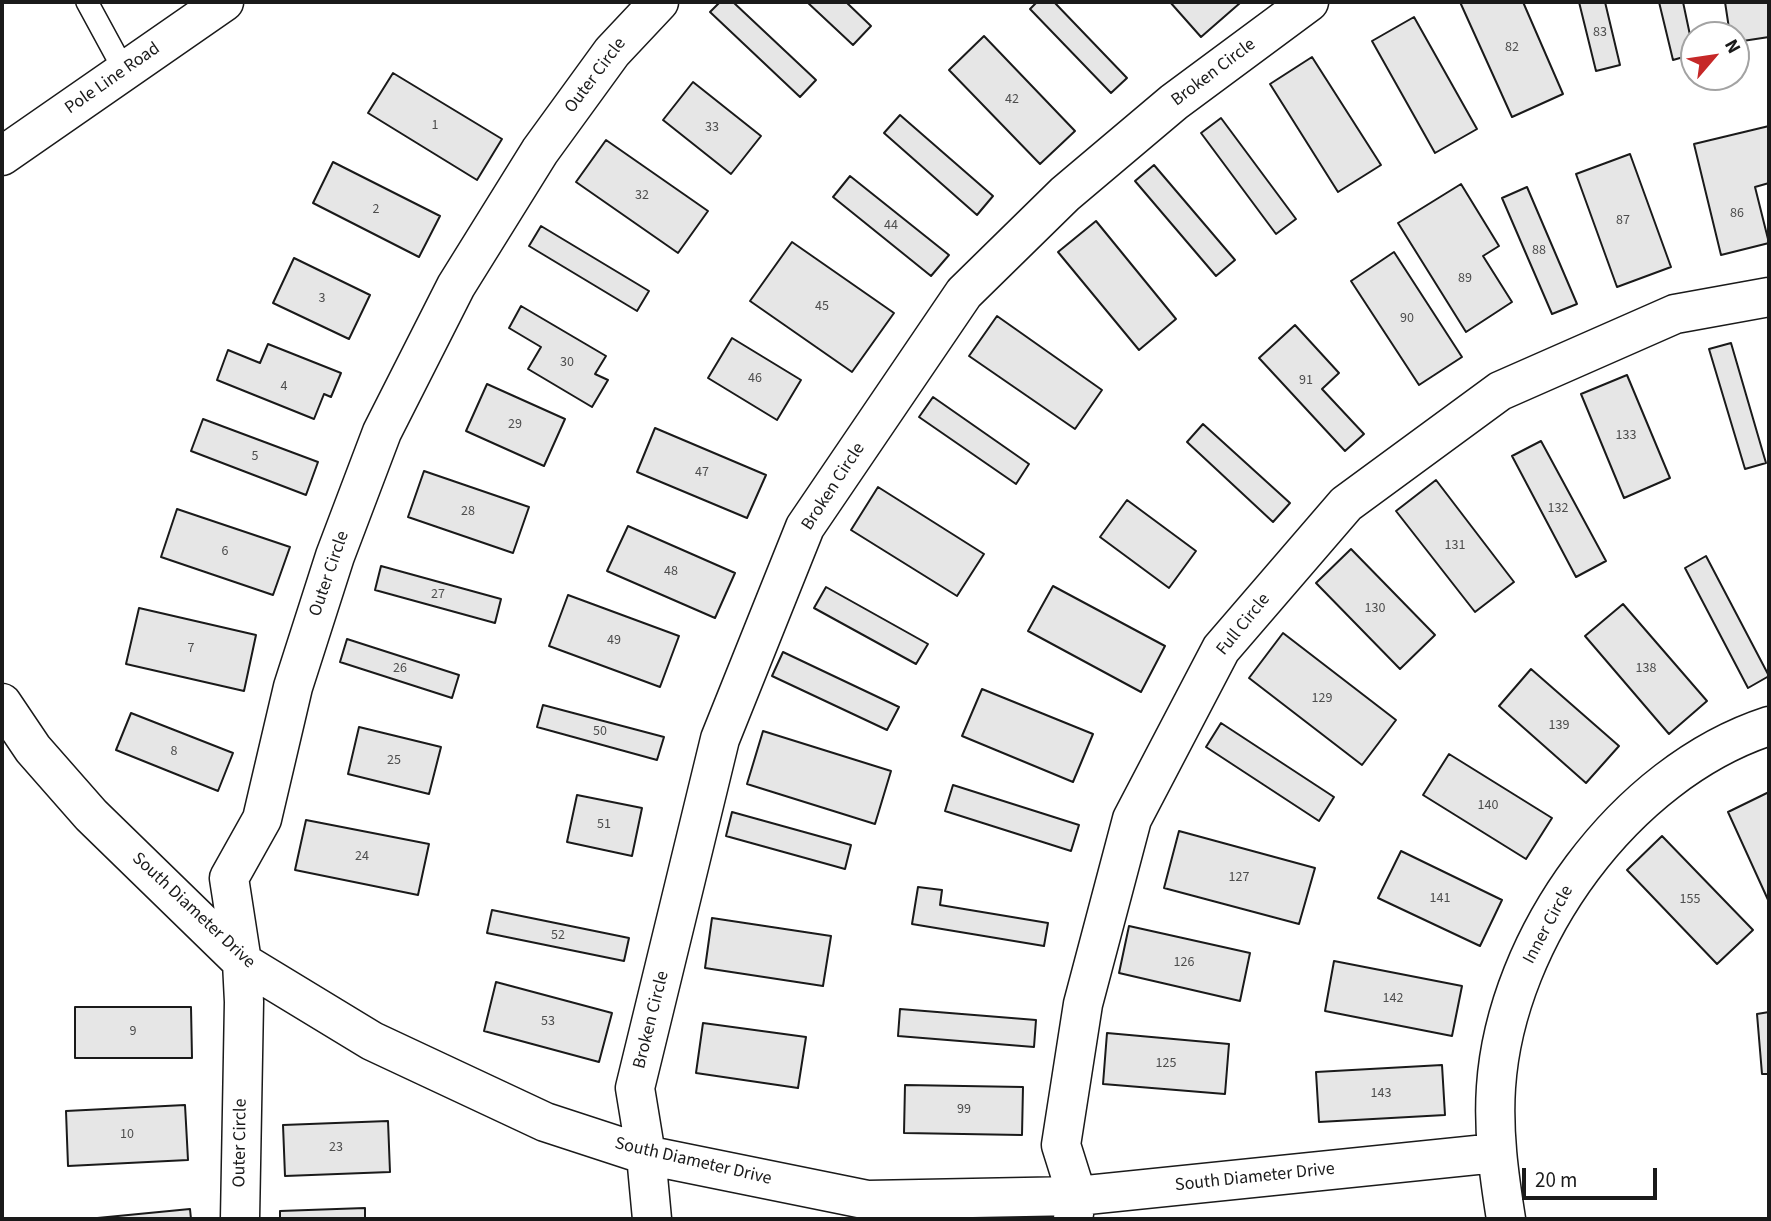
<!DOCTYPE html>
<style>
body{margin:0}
#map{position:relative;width:1771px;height:1221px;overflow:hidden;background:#fff;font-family:"Source Sans 3",sans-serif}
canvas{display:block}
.frame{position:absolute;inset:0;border:4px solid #1a1a1a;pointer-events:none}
.north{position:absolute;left:1680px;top:21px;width:70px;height:70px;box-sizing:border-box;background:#fff;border:2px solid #a3a3a3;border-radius:50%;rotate:61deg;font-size:19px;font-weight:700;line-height:28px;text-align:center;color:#1a1a1a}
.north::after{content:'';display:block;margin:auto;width:24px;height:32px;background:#c62828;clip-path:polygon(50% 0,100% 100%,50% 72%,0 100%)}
.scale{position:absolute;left:1522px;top:1168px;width:135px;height:32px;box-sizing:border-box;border:4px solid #1a1a1a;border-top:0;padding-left:9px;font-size:21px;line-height:24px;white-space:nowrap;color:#1a1a1a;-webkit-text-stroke:5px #fff;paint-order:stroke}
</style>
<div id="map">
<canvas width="1771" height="1221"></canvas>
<div class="frame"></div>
<div class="north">N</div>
<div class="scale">20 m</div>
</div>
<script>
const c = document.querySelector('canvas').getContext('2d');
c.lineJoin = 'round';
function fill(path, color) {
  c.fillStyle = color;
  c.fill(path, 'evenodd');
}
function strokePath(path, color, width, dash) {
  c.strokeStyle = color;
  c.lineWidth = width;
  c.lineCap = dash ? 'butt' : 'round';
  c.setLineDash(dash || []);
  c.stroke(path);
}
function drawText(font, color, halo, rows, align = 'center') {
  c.font = font + ' "Source Sans 3",sans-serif';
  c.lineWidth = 5;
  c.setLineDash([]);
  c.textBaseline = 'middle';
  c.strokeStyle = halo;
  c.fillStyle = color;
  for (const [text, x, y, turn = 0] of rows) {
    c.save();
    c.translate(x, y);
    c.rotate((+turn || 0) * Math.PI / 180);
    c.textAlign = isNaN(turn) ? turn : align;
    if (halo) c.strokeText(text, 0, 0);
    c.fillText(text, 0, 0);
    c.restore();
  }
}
const building = new Path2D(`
 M 720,2 L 733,2 L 816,80 L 800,97 L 710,12 Z
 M 807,2 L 846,2 L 871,26 L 853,45 Z
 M 1037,2 L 1054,2 L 1127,78 L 1111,93 L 1030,9 Z
 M 1170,2 L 1239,2 L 1240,3 L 1201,37 Z
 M 1460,2 L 1523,2 L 1563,94 L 1512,117 Z
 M 1579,2 L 1605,2 L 1620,65 L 1596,71 Z
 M 1659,2 L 1683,2 L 1694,54 L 1673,60 Z
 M 1725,2 L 1769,2 L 1769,37 L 1736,42 L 1736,35 L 1730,35 Z
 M 1414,17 L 1477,129 L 1435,153 L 1372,41 Z
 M 984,36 L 1075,131 L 1040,164 L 949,70 Z
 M 1312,57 L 1381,165 L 1338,192 L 1270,84 Z
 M 393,73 L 502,139 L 477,180 L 368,113 Z
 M 693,82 L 761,136 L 731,174 L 663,120 Z
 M 900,115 L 993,196 L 977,215 L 884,133 Z
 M 1221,118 L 1296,219 L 1276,234 L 1201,133 Z
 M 1769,126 L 1769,183 L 1755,187 L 1769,243 L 1721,255 L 1694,144 Z
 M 606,140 L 708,211 L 678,253 L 576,182 Z
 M 1630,154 L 1671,267 L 1617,287 L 1576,174 Z
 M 333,162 L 440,216 L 419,257 L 313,203 Z
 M 1154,165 L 1235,260 L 1216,276 L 1135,181 Z
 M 850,176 L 949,255 L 931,276 L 833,197 Z
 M 1461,184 L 1499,246 L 1483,256 L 1512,302 L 1466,332 L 1398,223 Z
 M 1527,187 L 1577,304 L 1552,314 L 1502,198 Z
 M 1096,221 L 1176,319 L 1139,350 L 1058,252 Z
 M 541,226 L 649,291 L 637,311 L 529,246 Z
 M 792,242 L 894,313 L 852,372 L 750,301 Z
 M 1394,252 L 1462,357 L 1419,385 L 1351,281 Z
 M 294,258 L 370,295 L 349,339 L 273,303 Z
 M 521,306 L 606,356 L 595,374 L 608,380 L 592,407 L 528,369 L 541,347 L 509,328 Z
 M 997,316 L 1102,390 L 1075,429 L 969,356 Z
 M 1295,325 L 1339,373 L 1322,389 L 1364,434 L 1345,451 L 1259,358 Z
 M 732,338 L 801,380 L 777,420 L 708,378 Z
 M 1731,343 L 1766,463 L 1745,469 L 1709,349 Z
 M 268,344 L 341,373 L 331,397 L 324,394 L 314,419 L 217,380 L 228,350 L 260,363 Z
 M 1627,375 L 1670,478 L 1624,498 L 1581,394 Z
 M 487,384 L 565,419 L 544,466 L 466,431 Z
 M 933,397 L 1029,464 L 1016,484 L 919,417 Z
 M 203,419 L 318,462 L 306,495 L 191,451 Z
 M 1203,424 L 1290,503 L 1273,522 L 1187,442 Z
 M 655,428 L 766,475 L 747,518 L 637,472 Z
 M 1541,441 L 1606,561 L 1576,577 L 1512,456 Z
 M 424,471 L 529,507 L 513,553 L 408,517 Z
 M 1436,480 L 1514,582 L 1475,612 L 1396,511 Z
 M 878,487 L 984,554 L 957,596 L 851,530 Z
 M 1127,500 L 1196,551 L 1169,588 L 1100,537 Z
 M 177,509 L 290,547 L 273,595 L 161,557 Z
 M 628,526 L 735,573 L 715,618 L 607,571 Z
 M 1351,549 L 1435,635 L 1400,669 L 1316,583 Z
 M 1706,556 L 1769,676 L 1748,688 L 1685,568 Z
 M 381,566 L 501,599 L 495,623 L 375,590 Z
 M 1053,586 L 1165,646 L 1141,692 L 1028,631 Z
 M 826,587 L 928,644 L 916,664 L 814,608 Z
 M 568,595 L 679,636 L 660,687 L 549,646 Z
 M 1623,604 L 1707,701 L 1669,734 L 1585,636 Z
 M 139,608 L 256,635 L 244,691 L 126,664 Z
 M 1283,633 L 1396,720 L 1362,765 L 1249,678 Z
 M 347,639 L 459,675 L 452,698 L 340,662 Z
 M 783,652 L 899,707 L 887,730 L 772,676 Z
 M 1531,669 L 1619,746 L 1586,783 L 1499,706 Z
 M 982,689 L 1093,734 L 1073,782 L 962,736 Z
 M 543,705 L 664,737 L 657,760 L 537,727 Z
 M 131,713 L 233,753 L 218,791 L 116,750 Z
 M 1221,723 L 1334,797 L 1319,821 L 1206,747 Z
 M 359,727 L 441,747 L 429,794 L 348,774 Z
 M 763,731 L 891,771 L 875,824 L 747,784 Z
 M 1449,754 L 1552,818 L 1526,859 L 1423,795 Z
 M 953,785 L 1079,825 L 1071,851 L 945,811 Z
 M 1769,792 L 1769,902 L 1728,812 Z
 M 577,795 L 642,808 L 632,856 L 567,842 Z
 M 732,812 L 851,845 L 845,869 L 726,836 Z
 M 306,820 L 429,844 L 418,895 L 295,870 Z
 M 1179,831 L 1315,868 L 1299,924 L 1164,888 Z
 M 1662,836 L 1753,930 L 1717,964 L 1627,870 Z
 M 1401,851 L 1502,900 L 1480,946 L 1378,898 Z
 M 918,887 L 942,890 L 940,905 L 1048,923 L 1044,946 L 912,924 Z
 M 492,910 L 629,938 L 624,961 L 487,933 Z
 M 712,918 L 831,936 L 823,986 L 705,968 Z
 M 1129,926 L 1250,953 L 1240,1001 L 1119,973 Z
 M 1334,961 L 1462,986 L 1452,1036 L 1325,1011 Z
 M 496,982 L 612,1013 L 599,1062 L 484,1031 Z
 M 75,1007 L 191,1007 L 192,1058 L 75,1058 Z
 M 900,1009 L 1036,1020 L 1034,1047 L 898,1036 Z
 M 1769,1012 L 1769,1074 L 1762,1074 L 1757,1014 Z
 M 703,1023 L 806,1037 L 798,1088 L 696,1073 Z
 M 1107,1033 L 1229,1044 L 1225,1094 L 1103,1084 Z
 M 1442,1065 L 1445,1115 L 1319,1122 L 1316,1072 Z
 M 905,1085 L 1023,1087 L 1022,1135 L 904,1133 Z
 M 185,1105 L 188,1160 L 68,1166 L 66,1111 Z
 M 388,1121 L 390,1172 L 285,1176 L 283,1125 Z
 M 365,1208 L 365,1219 L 280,1219 L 280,1211 Z
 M 190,1209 L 191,1219 L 87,1219 Z`);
const lane = new Path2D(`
 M 87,2 L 125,72`);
const street = new Path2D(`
 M 2,703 L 33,749 L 91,815 L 242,962 L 372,1041 L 545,1122 L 646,1155 L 868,1200 L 1077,1196 L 1496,1153
 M 240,1219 L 244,1002 L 242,962 L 229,878 L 262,819 L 293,687 L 335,556 L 382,432 L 456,286 L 540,151 L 612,52 L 659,2
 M 652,1219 L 646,1155 L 635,1088 L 720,739 L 805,527 L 964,293 L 1065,194 L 1174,102 L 1309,2
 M 1073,1219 L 1077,1196 L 1061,1145 L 1083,1004 L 1132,819 L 1221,649 L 1346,504 L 1500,391 L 1675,314 L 1769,297
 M 1506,1219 C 1499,1175 1493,1132 1496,1087 C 1506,937 1625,773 1769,726`);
const secondary = new Path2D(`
 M 2,156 L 224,2`);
const numberNames = [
 ["83",1600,33],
 ["82",1512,48],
 ["42",1012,100],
 ["1",435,126],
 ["33",712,128],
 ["32",642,196],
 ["2",376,210],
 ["86",1737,214],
 ["87",1623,221],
 ["44",891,226],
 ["88",1539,251],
 ["89",1465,279],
 ["3",322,299],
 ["45",822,307],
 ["90",1407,319],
 ["30",567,363],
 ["46",755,379],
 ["91",1306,381],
 ["4",284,387],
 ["29",515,425],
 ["133",1626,436],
 ["5",255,457],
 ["47",702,473],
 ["132",1558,509],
 ["28",468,512],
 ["131",1455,546],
 ["6",225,552],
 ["48",671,572],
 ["27",438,595],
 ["130",1375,609],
 ["49",614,641],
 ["7",191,649],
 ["26",400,669],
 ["138",1646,669],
 ["129",1322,699],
 ["139",1559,726],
 ["50",600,732],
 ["8",174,752],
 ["25",394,761],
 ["140",1488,806],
 ["51",604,825],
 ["24",362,857],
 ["127",1239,878],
 ["141",1440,899],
 ["155",1690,900],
 ["52",558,936],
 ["126",1184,963],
 ["142",1393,999],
 ["53",548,1022],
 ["9",133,1032],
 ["125",1166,1064],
 ["143",1381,1094],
 ["99",964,1110],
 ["10",127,1135],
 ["23",336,1148]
];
const streetNames = [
 ["Broken Circle",1214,73,-37],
 ["Outer Circle",596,76,-53],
 ["Pole Line Road",113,79,-35],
 ["Broken Circle",834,487,-57],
 ["Outer Circle",330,574,-71],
 ["Full Circle",1244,625,-51],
 ["South Diameter Drive",193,911,43],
 ["Inner Circle",1549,925,-62],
 ["Broken Circle",652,1020,-76],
 ["Outer Circle",241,1143,-89],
 ["South Diameter Drive",693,1162,13],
 ["South Diameter Drive",1255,1178,-6]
];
fill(building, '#e6e6e6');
strokePath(building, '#1a1a1a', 2);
strokePath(lane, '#1a1a1a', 24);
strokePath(street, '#1a1a1a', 41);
strokePath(secondary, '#1a1a1a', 41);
strokePath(lane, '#fff', 21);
strokePath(street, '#fff', 38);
strokePath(secondary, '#fff', 38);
drawText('14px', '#4d4d4d', null, numberNames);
drawText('18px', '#1a1a1a', '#fff', streetNames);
</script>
